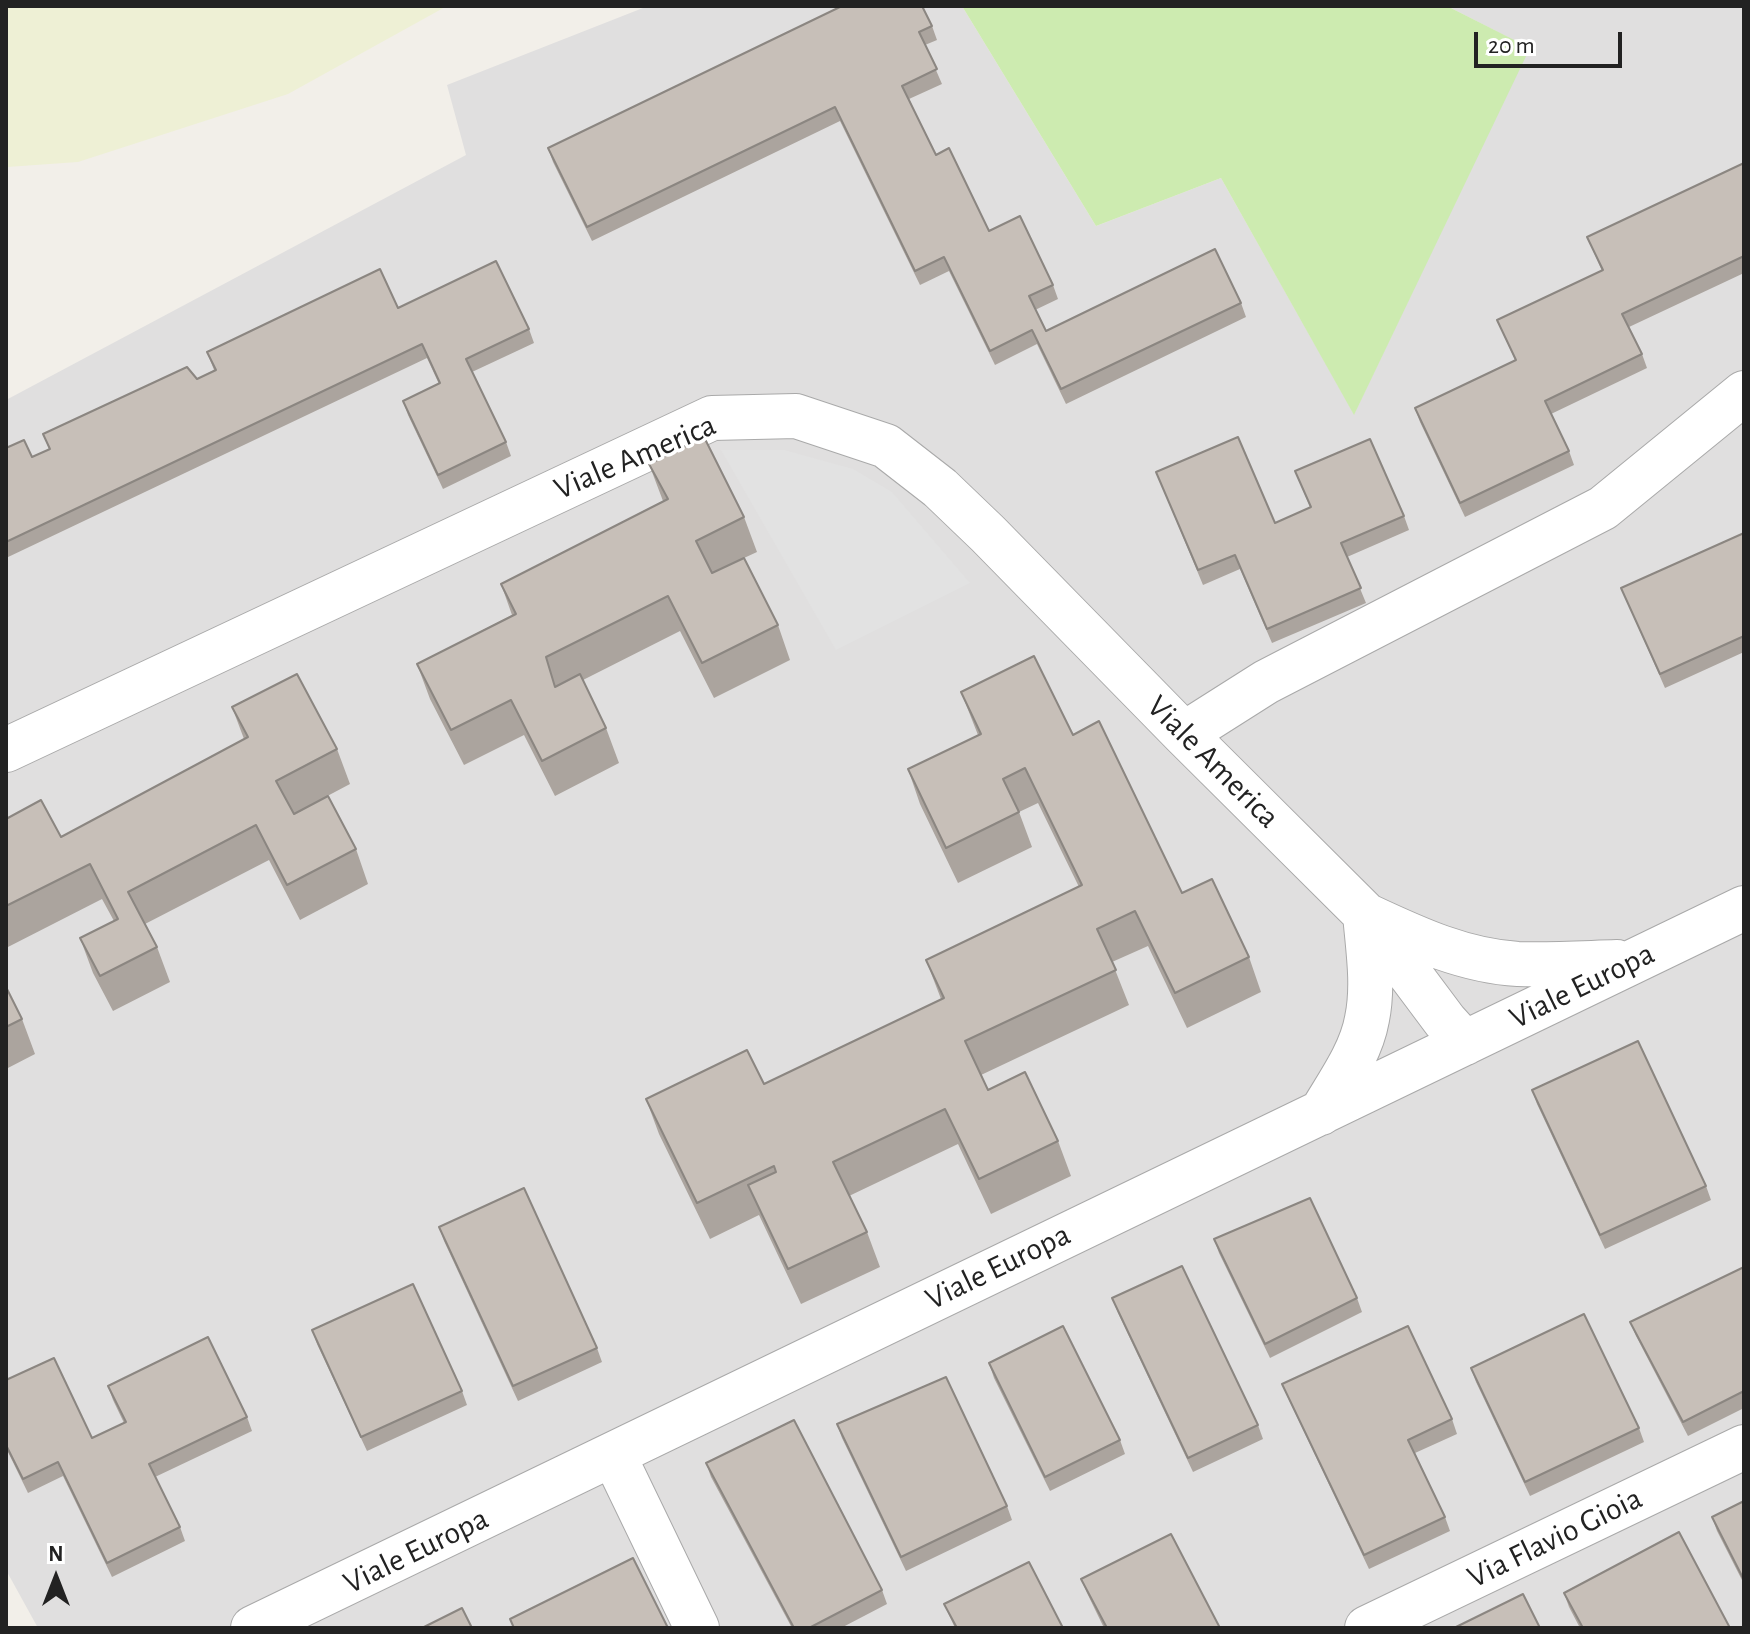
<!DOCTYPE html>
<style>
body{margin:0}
#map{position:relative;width:1750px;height:1634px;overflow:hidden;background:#f2efe9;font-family:"Alegreya Sans",sans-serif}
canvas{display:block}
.frame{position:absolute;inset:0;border:8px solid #222;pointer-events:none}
.north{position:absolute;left:16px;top:1538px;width:80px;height:80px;-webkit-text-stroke:6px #fff;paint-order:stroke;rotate:0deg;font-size:22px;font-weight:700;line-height:32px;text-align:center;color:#222}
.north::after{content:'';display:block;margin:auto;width:28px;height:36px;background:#222;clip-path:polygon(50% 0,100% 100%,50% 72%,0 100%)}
.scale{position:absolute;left:1474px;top:32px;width:148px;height:36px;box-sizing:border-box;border:4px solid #222;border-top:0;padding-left:10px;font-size:24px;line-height:28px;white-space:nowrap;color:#222;-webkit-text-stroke:6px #fff;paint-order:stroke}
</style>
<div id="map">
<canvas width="1750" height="1634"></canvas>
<div class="frame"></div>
<div class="north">N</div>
<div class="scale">20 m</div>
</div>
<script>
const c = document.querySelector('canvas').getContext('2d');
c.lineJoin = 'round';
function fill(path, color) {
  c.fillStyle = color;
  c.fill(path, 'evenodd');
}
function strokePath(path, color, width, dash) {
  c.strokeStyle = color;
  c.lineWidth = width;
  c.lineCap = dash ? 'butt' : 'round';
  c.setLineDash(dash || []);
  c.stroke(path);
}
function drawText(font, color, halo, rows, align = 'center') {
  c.font = font + ' "Alegreya Sans",sans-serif';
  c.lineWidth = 7;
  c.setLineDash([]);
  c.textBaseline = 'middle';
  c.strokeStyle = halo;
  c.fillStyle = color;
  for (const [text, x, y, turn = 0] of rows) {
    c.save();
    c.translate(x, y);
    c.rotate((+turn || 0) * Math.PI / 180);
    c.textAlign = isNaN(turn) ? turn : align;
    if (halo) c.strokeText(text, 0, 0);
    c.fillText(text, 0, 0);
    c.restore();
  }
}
const residential = new Path2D(`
 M 648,6 L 962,6 L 1096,226 L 1221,178 L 1354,414 L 1529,48 L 1447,6 L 1744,6 L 1744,1628 L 38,1628 L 6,1570 L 6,400 L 466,155 L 447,85 Z`);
const farmland = new Path2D(`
 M 6,6 L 447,6 L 288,94 L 78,162 L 7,167 Z`);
const grass = new Path2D(`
 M 962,6 L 1447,6 L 1530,48 L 1354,415 L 1221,178 L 1096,226 Z`);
const parking = new Path2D(`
 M 721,450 L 784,450 L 853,469 L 892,492 L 970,583 L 836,650 Z`);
const street = new Path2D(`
 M 1184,734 L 1266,682 L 1603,508 L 1744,393
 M 6,750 L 712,418 L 796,416 L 886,446 L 940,488 L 988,534 L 1184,734 L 1365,914 L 1445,1021 L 1465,1043
 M 1370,917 C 1417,939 1465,961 1518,964 C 1551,965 1584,963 1617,962
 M 1321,1113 C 1338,1084 1361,1053 1367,1019 C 1374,985 1368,949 1365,914
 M 614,1456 L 697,1628
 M 253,1628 L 1744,908
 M 1367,1628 L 1744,1447`);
const wall = new Path2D(`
 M 932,26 L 937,40 L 925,45 L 942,84 L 909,99 L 936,155 L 989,231 L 1053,285 L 1058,299 L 1035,310 L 1046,331 L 1241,303 L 1246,317 L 1066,404 L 1037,344 L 995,365 L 949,271 L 920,285 L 840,121 L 592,241 L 553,162 L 548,148 Z
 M 1744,163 L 1744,273 L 1629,327 L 1642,354 L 1647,368 L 1551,414 L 1569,451 L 1574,465 L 1465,517 L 1420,422 L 1415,408 L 1515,360 L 1497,320 L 1602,271 L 1587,237 Z
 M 398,308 L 529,329 L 534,343 L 472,372 L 506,442 L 511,456 L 443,489 L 408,415 L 403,401 L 439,384 L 427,358 L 6,558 L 6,448 L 32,457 L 49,449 L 43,434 L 197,379 L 214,370 L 207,352 Z
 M 649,464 L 744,517 L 757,552 L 744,558 L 778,625 L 790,660 L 714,698 L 680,631 L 583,680 L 606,728 L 619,763 L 555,796 L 524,735 L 464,765 L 430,699 L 417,664 L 512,615 L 501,584 L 663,501 Z
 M 1295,471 L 1404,516 L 1409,530 L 1347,557 L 1366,603 L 1272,643 L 1240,569 L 1203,585 L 1156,472 L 1275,523 L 1310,507 Z
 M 1744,533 L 1744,652 L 1665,688 L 1621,588 Z
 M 961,692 L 1073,735 L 1182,893 L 1249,957 L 1261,992 L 1187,1028 L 1148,946 L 1112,962 L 1129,1005 L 981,1075 L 988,1090 L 1058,1141 L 1071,1176 L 991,1214 L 958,1144 L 849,1196 L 867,1232 L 880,1267 L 801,1304 L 759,1215 L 710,1239 L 659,1134 L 646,1099 L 764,1084 L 941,999 L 926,960 L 1079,887 L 1038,803 L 1019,812 L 1032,847 L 958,883 L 920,804 L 908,769 L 978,735 Z
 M 232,707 L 337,749 L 350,784 L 316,802 L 356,849 L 368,884 L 300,920 L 269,860 L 145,924 L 157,947 L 170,982 L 113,1011 L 93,973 L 80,938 L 114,921 L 102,899 L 6,948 L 6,819 L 61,837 L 244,739 Z
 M 6,987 L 22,1019 L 35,1054 L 6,1069 Z
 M 1532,1090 L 1706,1186 L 1711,1200 L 1605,1249 L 1537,1104 Z
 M 439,1227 L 597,1348 L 602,1362 L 518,1401 L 444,1241 Z
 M 1214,1239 L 1357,1298 L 1362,1312 L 1270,1358 L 1219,1253 Z
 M 1744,1267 L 1744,1408 L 1688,1436 L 1636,1336 L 1630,1322 Z
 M 1112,1298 L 1258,1425 L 1263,1439 L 1193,1472 L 1118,1313 Z
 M 312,1330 L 462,1391 L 467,1405 L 367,1451 L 317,1344 Z
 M 989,1363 L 1120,1440 L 1125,1454 L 1050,1491 L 994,1378 Z
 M 1471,1368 L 1639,1428 L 1644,1442 L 1530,1496 L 1476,1382 Z
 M 6,1380 L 92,1438 L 124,1423 L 113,1400 L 108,1386 L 247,1417 L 252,1431 L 155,1477 L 180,1527 L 185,1541 L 112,1577 L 63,1476 L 28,1493 L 6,1448 Z
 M 1282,1384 L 1452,1419 L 1457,1434 L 1415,1453 L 1445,1517 L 1450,1531 L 1369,1569 L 1288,1398 Z
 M 837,1424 L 1007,1506 L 1012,1520 L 906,1571 L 842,1438 Z
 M 706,1463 L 882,1590 L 887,1604 L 841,1628 L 792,1628 L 711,1477 Z
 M 1744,1501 L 1744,1584 L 1717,1531 L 1712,1517 Z
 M 1081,1579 L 1220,1628 L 1104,1628 L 1087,1593 Z
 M 1564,1593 L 1730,1628 L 1580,1628 L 1569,1607 Z
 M 944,1604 L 1063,1628 L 955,1628 Z`);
const building = new Path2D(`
 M 842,6 L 922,6 L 932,26 L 919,32 L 937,69 L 902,86 L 936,155 L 949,148 L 989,231 L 1020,216 L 1053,285 L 1029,296 L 1046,331 L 1215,249 L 1241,303 L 1061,389 L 1032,330 L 990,351 L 944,257 L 915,271 L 835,107 L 587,227 L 548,148 Z
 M 1744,163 L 1744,256 L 1622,314 L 1642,354 L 1545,401 L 1569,451 L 1460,503 L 1415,408 L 1516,360 L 1497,320 L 1603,270 L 1587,237 Z
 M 496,261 L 529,329 L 466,359 L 506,442 L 438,475 L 403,401 L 440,383 L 422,344 L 6,542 L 6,448 L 24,440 L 32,457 L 50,449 L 43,434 L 187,367 L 197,379 L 216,370 L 207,352 L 380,269 L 398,308 Z
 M 704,437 L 744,517 L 696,541 L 712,573 L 744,558 L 778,625 L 702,663 L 668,596 L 546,657 L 555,687 L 580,674 L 606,728 L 542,761 L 511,700 L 451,730 L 417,664 L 516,614 L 501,584 L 668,499 L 649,464 Z
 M 1238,437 L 1275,523 L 1311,507 L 1295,471 L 1370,439 L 1404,516 L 1341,543 L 1361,588 L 1267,629 L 1235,555 L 1198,570 L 1156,472 Z
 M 1744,533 L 1744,636 L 1660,674 L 1621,588 Z
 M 1034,656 L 1073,735 L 1099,721 L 1182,893 L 1212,879 L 1249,957 L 1175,993 L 1135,911 L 1097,929 L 1116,970 L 965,1041 L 988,1090 L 1025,1072 L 1058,1141 L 979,1179 L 945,1109 L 833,1162 L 867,1232 L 788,1269 L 748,1185 L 776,1172 L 774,1166 L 697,1203 L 646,1099 L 747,1050 L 764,1084 L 944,998 L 926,960 L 1082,885 L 1025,768 L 1003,779 L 1019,812 L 946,848 L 908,769 L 981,734 L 961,692 Z
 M 297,674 L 337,749 L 276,781 L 294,814 L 328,796 L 356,849 L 287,885 L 256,825 L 128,892 L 157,947 L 100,976 L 80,938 L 118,919 L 90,864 L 6,906 L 6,819 L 41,800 L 61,837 L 248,737 L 232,707 Z
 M 6,987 L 22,1019 L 6,1027 Z
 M 1638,1041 L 1706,1186 L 1600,1235 L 1532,1090 Z
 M 524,1188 L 597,1348 L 513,1386 L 439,1227 Z
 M 1310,1198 L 1357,1298 L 1265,1344 L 1214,1239 Z
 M 1182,1266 L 1258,1425 L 1188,1458 L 1112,1298 Z
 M 1744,1267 L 1744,1391 L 1683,1422 L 1630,1322 Z
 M 413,1284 L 462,1391 L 361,1437 L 312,1330 Z
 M 1584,1314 L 1639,1428 L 1525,1482 L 1471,1368 Z
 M 1063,1326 L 1120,1440 L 1045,1477 L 989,1363 Z
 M 1408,1326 L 1452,1419 L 1408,1440 L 1445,1517 L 1364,1555 L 1282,1384 Z
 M 208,1337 L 247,1417 L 149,1464 L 180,1527 L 107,1563 L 58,1462 L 23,1479 L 6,1445 L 6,1380 L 54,1358 L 92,1438 L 126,1422 L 108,1386 Z
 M 946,1377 L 1007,1506 L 901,1557 L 837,1424 Z
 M 794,1420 L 882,1590 L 809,1628 L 794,1628 L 706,1463 Z
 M 1744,1501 L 1744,1580 L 1712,1517 Z
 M 1679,1532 L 1730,1628 L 1583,1628 L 1564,1593 Z
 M 1171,1534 L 1220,1628 L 1107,1628 L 1081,1579 Z
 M 633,1558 L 668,1628 L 514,1628 L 510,1619 Z
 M 1029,1562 L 1063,1628 L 957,1628 L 944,1604 Z
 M 1523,1594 L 1540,1628 L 1454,1628 Z
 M 462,1608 L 472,1628 L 422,1628 Z`);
const streetNames = [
 ["Viale America",635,457,-23],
 ["Viale America",1213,762,45],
 ["Viale Europa",1582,986,-26],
 ["Viale Europa",998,1267,-26],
 ["Via Flavio Gioia",1555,1538,-26],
 ["Viale Europa",416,1551,-26]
];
fill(residential, '#e0dfdf');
fill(farmland, '#eef0d5');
fill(grass, '#cdebb0');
fill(parking, '#e2e2e2');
strokePath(street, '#a9a9a9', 46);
strokePath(street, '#fff', 44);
fill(wall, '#aba49e');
fill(building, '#c7bfb8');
strokePath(building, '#8b8681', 2);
drawText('32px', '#222', '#fff', streetNames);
</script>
